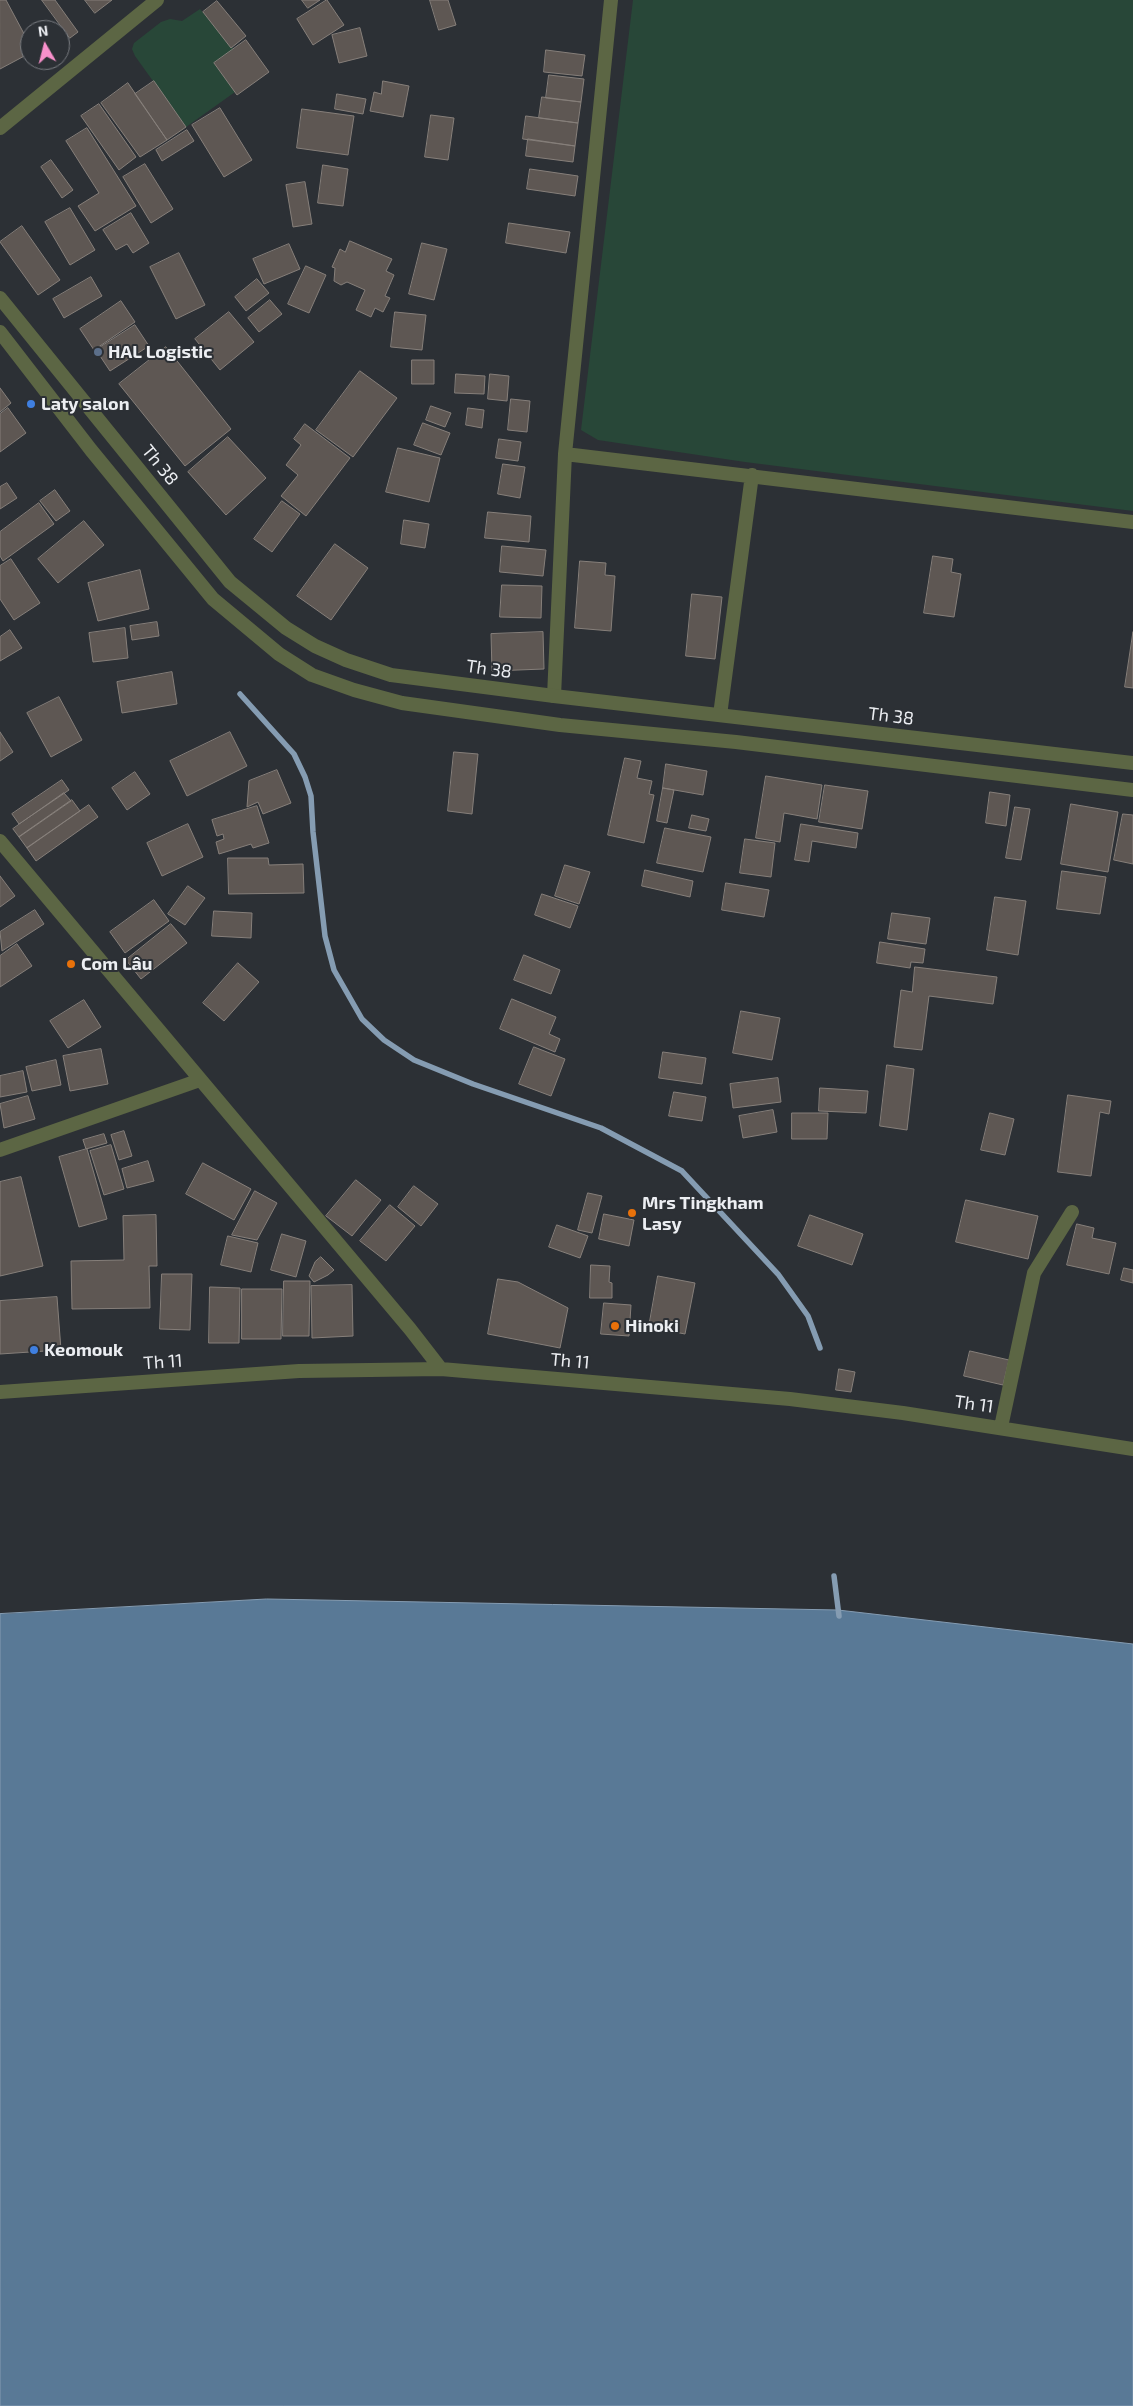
<!DOCTYPE html>
<meta charset="utf-8">
<style>
body{margin:0}
#map{position:relative;width:1133px;height:2406px;overflow:hidden;background:#2c3035;font-family:"Exo 2",sans-serif}
canvas{display:block}
.north{position:absolute;left:20px;top:20px;width:50px;height:50px;box-sizing:border-box;background:#2c3035;border:1px solid #797c81;border-radius:50%;rotate:352deg;font-size:14px;font-weight:700;line-height:20px;text-align:center;color:#eceef2}
.north::after{content:'';display:block;margin:auto;width:18px;height:22px;background:#f890cb;clip-path:polygon(50% 0,100% 100%,50% 72%,0 100%)}
</style>
<div id="map">
<canvas width="1133" height="2406"></canvas>
<div class="north">N</div>
</div>
<script>
const c = document.querySelector('canvas').getContext('2d');
c.lineJoin = 'round';
function fill(path, color) {
  c.fillStyle = color;
  c.fill(path, 'evenodd');
}
function strokePath(path, color, width, dash) {
  c.strokeStyle = color;
  c.lineWidth = width;
  c.lineCap = dash ? 'butt' : 'round';
  c.setLineDash(dash || []);
  c.stroke(path);
}
function drawText(font, color, halo, rows, align = 'center') {
  c.font = font + ' "Exo 2",sans-serif';
  c.lineWidth = 4;
  c.setLineDash([]);
  c.textBaseline = 'middle';
  c.strokeStyle = halo;
  c.fillStyle = color;
  for (const [text, x, y, turn = 0] of rows) {
    c.save();
    c.translate(x, y);
    c.rotate((+turn || 0) * Math.PI / 180);
    c.textAlign = isNaN(turn) ? turn : align;
    if (halo) c.strokeText(text, 0, 0);
    c.fillText(text, 0, 0);
    c.restore();
  }
}
const green = new Path2D(`
 M 633,0 L 1133,0 L 1133,511 L 745,462 L 598,440 L 581,430 Z
 M 200,9 L 234,49 L 214,63 L 235,92 L 186,127 L 135,56 L 132,49 L 134,43 L 161,22 L 170,19 L 182,21 Z`);
const water = new Path2D(`
 M 267,1599 L 838,1610 L 1133,1644 L 1133,2406 L 0,2406 L 0,1614 Z`);
const stream = new Path2D(`
 M 240,694 L 294,754 L 305,777 L 311,796 L 313,832 L 325,936 L 334,970 L 362,1019 L 384,1040 L 414,1060 L 473,1084 L 601,1128 L 682,1171 L 778,1274 L 808,1316 L 820,1348
 M 834,1576 L 839,1616`);
const building = new Path2D(`
 M 0,0 L 6,0 L 30,45 L 30,53 L 0,69 Z
 M 42,0 L 55,0 L 78,32 L 70,38 Z
 M 85,0 L 112,0 L 95,13 Z
 M 302,0 L 320,0 L 308,8 Z
 M 327,0 L 344,25 L 313,45 L 297,19 Z
 M 430,0 L 448,0 L 456,25 L 439,30 Z
 M 217,1 L 246,36 L 231,48 L 203,12 Z
 M 360,28 L 367,56 L 339,63 L 332,35 Z
 M 246,40 L 269,72 L 237,95 L 214,63 Z
 M 546,50 L 585,55 L 582,76 L 544,72 Z
 M 549,75 L 584,79 L 581,102 L 546,98 Z
 M 154,81 L 186,127 L 167,140 L 135,94 Z
 M 383,81 L 409,86 L 403,117 L 370,111 L 374,92 L 381,94 Z
 M 128,83 L 167,140 L 140,157 L 101,103 Z
 M 337,94 L 366,99 L 363,114 L 335,109 Z
 M 542,97 L 581,102 L 578,123 L 539,118 Z
 M 99,104 L 136,157 L 119,170 L 81,116 Z
 M 220,108 L 252,160 L 224,177 L 192,125 Z
 M 302,109 L 354,116 L 348,155 L 297,148 Z
 M 431,115 L 454,118 L 448,160 L 425,157 Z
 M 526,116 L 578,123 L 575,146 L 523,139 Z
 M 87,128 L 136,206 L 95,231 L 78,206 L 99,193 L 66,141 Z
 M 187,130 L 194,141 L 162,161 L 156,150 Z
 M 528,139 L 575,146 L 573,162 L 526,156 Z
 M 51,160 L 73,190 L 62,198 L 41,167 Z
 M 145,164 L 173,209 L 151,223 L 123,177 Z
 M 323,165 L 348,169 L 343,206 L 318,203 Z
 M 530,169 L 578,176 L 575,196 L 527,189 Z
 M 305,182 L 312,224 L 293,227 L 286,185 Z
 M 70,208 L 95,250 L 70,265 L 45,222 Z
 M 131,213 L 149,243 L 133,253 L 127,244 L 116,250 L 103,230 Z
 M 509,223 L 570,232 L 566,253 L 506,243 Z
 M 22,226 L 60,280 L 38,295 L 0,242 Z
 M 350,241 L 392,259 L 386,271 L 394,275 L 385,296 L 390,298 L 383,312 L 375,308 L 371,317 L 356,310 L 365,290 L 347,282 L 341,285 L 334,281 L 335,268 L 332,267 L 340,249 L 345,252 Z
 M 422,243 L 447,249 L 434,300 L 409,294 Z
 M 289,244 L 300,269 L 264,284 L 253,259 Z
 M 179,253 L 205,305 L 176,319 L 150,267 Z
 M 306,266 L 326,275 L 309,313 L 288,304 Z
 M 91,277 L 102,296 L 64,318 L 53,299 Z
 M 257,279 L 269,293 L 246,311 L 235,297 Z
 M 270,300 L 282,314 L 259,332 L 248,318 Z
 M 121,301 L 135,322 L 94,350 L 80,329 Z
 M 229,312 L 254,342 L 220,370 L 195,339 Z
 M 395,312 L 426,315 L 422,350 L 391,347 Z
 M 135,325 L 149,346 L 110,371 L 96,350 Z
 M 166,347 L 231,429 L 185,466 L 119,384 Z
 M 412,360 L 434,360 L 434,384 L 412,384 Z
 M 360,371 L 397,398 L 353,457 L 316,430 Z
 M 456,374 L 485,376 L 484,394 L 455,393 Z
 M 490,374 L 509,376 L 507,401 L 488,399 Z
 M 0,388 L 11,403 L 0,412 Z
 M 511,399 L 530,401 L 527,432 L 508,430 Z
 M 431,406 L 451,413 L 445,427 L 426,420 Z
 M 8,408 L 26,433 L 0,452 L 0,414 Z
 M 468,408 L 484,410 L 482,428 L 466,425 Z
 M 423,423 L 450,433 L 441,455 L 414,445 Z
 M 305,424 L 350,458 L 306,516 L 281,496 L 298,475 L 286,465 L 301,445 L 294,439 Z
 M 228,437 L 266,478 L 226,515 L 188,472 Z
 M 499,439 L 521,442 L 518,461 L 496,458 Z
 M 398,448 L 440,458 L 429,502 L 386,492 Z
 M 503,464 L 525,467 L 520,498 L 498,494 Z
 M 7,483 L 17,498 L 0,509 L 0,487 Z
 M 55,490 L 70,511 L 56,521 L 40,501 Z
 M 282,501 L 300,514 L 272,552 L 254,539 Z
 M 39,503 L 54,524 L 3,561 L 0,556 L 0,532 Z
 M 488,512 L 531,516 L 529,542 L 485,538 Z
 M 404,520 L 429,524 L 425,548 L 401,544 Z
 M 84,521 L 104,545 L 58,583 L 38,559 Z
 M 335,544 L 368,568 L 331,620 L 297,596 Z
 M 502,546 L 546,550 L 543,576 L 500,572 Z
 M 933,556 L 953,559 L 951,572 L 961,574 L 954,617 L 924,613 Z
 M 11,559 L 40,603 L 14,620 L 0,599 L 0,566 Z
 M 580,561 L 606,563 L 605,575 L 615,576 L 611,631 L 575,628 Z
 M 140,570 L 149,609 L 98,621 L 88,583 Z
 M 502,585 L 542,586 L 541,618 L 500,617 Z
 M 692,594 L 722,597 L 715,659 L 686,656 Z
 M 157,622 L 159,636 L 132,640 L 130,626 Z
 M 125,628 L 128,658 L 93,662 L 89,633 Z
 M 10,630 L 22,648 L 0,661 L 0,637 Z
 M 543,632 L 544,669 L 492,671 L 491,634 Z
 M 1133,632 L 1133,688 L 1125,687 Z
 M 172,672 L 177,704 L 122,713 L 117,682 Z
 M 59,697 L 82,740 L 51,757 L 27,713 Z
 M 0,732 L 13,752 L 0,761 Z
 M 230,732 L 247,766 L 187,796 L 170,761 Z
 M 454,752 L 478,754 L 472,814 L 448,811 Z
 M 625,758 L 641,761 L 637,778 L 652,781 L 649,794 L 654,795 L 644,843 L 608,835 Z
 M 666,764 L 707,771 L 703,795 L 663,788 Z
 M 277,770 L 291,803 L 263,814 L 258,802 L 247,807 L 249,781 Z
 M 135,772 L 150,794 L 127,810 L 112,788 Z
 M 766,776 L 822,785 L 817,819 L 784,813 L 780,842 L 756,838 Z
 M 62,780 L 69,790 L 19,824 L 12,814 Z
 M 825,785 L 868,791 L 862,829 L 819,822 Z
 M 663,788 L 674,790 L 667,823 L 657,821 Z
 M 990,792 L 1010,795 L 1006,826 L 986,823 Z
 M 64,793 L 71,801 L 19,837 L 13,829 Z
 M 72,800 L 80,811 L 27,848 L 19,837 Z
 M 1071,804 L 1118,812 L 1108,872 L 1061,864 Z
 M 89,805 L 98,817 L 36,861 L 27,848 Z
 M 257,806 L 269,843 L 253,848 L 251,844 L 219,854 L 216,842 L 224,839 L 223,834 L 217,836 L 212,820 Z
 M 1015,807 L 1030,809 L 1021,860 L 1006,858 Z
 M 1123,814 L 1133,815 L 1133,864 L 1114,860 Z
 M 692,815 L 709,819 L 706,831 L 689,828 Z
 M 188,824 L 203,857 L 162,876 L 147,843 Z
 M 801,824 L 858,833 L 856,848 L 812,841 L 809,862 L 795,860 Z
 M 665,828 L 711,837 L 703,872 L 657,863 Z
 M 745,839 L 775,843 L 771,877 L 740,873 Z
 M 228,858 L 268,858 L 269,865 L 303,864 L 304,893 L 229,894 Z
 M 565,865 L 590,872 L 579,904 L 555,896 Z
 M 645,870 L 693,881 L 690,897 L 642,886 Z
 M 1062,871 L 1106,877 L 1100,914 L 1057,909 Z
 M 0,876 L 15,896 L 0,907 Z
 M 726,883 L 769,890 L 764,917 L 722,910 Z
 M 188,886 L 205,898 L 185,925 L 168,914 Z
 M 542,894 L 578,906 L 570,928 L 535,915 Z
 M 995,897 L 1026,901 L 1018,955 L 987,950 Z
 M 154,900 L 169,921 L 125,953 L 110,932 Z
 M 35,910 L 44,924 L 2,951 L 0,932 Z
 M 214,911 L 252,913 L 251,938 L 212,936 Z
 M 892,913 L 930,918 L 926,944 L 888,939 Z
 M 171,924 L 187,943 L 141,979 L 126,960 Z
 M 880,942 L 925,949 L 923,963 L 911,962 L 910,968 L 877,963 Z
 M 17,944 L 32,966 L 0,987 L 0,956 Z
 M 524,955 L 560,970 L 551,994 L 514,980 Z
 M 238,963 L 259,982 L 224,1021 L 203,1003 Z
 M 915,967 L 997,977 L 993,1004 L 929,996 L 922,1050 L 894,1047 L 901,990 L 912,992 Z
 M 512,999 L 556,1017 L 549,1034 L 560,1039 L 555,1052 L 500,1029 Z
 M 84,1000 L 101,1027 L 68,1048 L 50,1021 Z
 M 741,1011 L 780,1018 L 772,1060 L 733,1053 Z
 M 534,1047 L 565,1059 L 551,1096 L 519,1084 Z
 M 101,1049 L 108,1084 L 70,1091 L 63,1056 Z
 M 663,1052 L 706,1058 L 702,1084 L 659,1078 Z
 M 56,1060 L 61,1085 L 32,1091 L 26,1067 Z
 M 887,1065 L 914,1069 L 907,1130 L 880,1126 Z
 M 23,1071 L 27,1092 L 0,1097 L 0,1076 Z
 M 778,1078 L 781,1102 L 733,1108 L 730,1084 Z
 M 820,1088 L 868,1091 L 866,1113 L 819,1111 Z
 M 674,1092 L 706,1097 L 702,1121 L 669,1116 Z
 M 1068,1095 L 1111,1101 L 1109,1114 L 1100,1112 L 1091,1176 L 1058,1172 Z
 M 28,1096 L 35,1119 L 4,1128 L 0,1104 Z
 M 773,1110 L 777,1132 L 743,1138 L 739,1116 Z
 M 792,1113 L 828,1113 L 827,1139 L 792,1139 Z
 M 990,1113 L 1014,1119 L 1005,1155 L 981,1150 Z
 M 124,1131 L 132,1156 L 119,1160 L 111,1135 Z
 M 104,1134 L 107,1143 L 86,1149 L 83,1140 Z
 M 111,1145 L 124,1189 L 104,1195 L 90,1151 Z
 M 87,1149 L 107,1219 L 79,1227 L 59,1157 Z
 M 148,1161 L 154,1181 L 127,1188 L 122,1169 Z
 M 203,1163 L 251,1189 L 234,1220 L 186,1194 Z
 M 21,1177 L 43,1266 L 0,1276 L 0,1182 Z
 M 356,1180 L 381,1200 L 352,1236 L 326,1216 Z
 M 414,1186 L 438,1204 L 421,1226 L 398,1207 Z
 M 255,1191 L 277,1203 L 257,1240 L 232,1235 Z
 M 588,1193 L 602,1196 L 592,1233 L 578,1230 Z
 M 966,1200 L 1038,1216 L 1028,1259 L 956,1242 Z
 M 390,1205 L 415,1226 L 386,1261 L 360,1241 Z
 M 604,1214 L 634,1220 L 629,1246 L 599,1239 Z
 M 156,1215 L 157,1266 L 149,1266 L 150,1308 L 72,1309 L 71,1261 L 124,1260 L 123,1216 Z
 M 810,1215 L 863,1234 L 852,1265 L 798,1246 Z
 M 1077,1224 L 1094,1228 L 1092,1238 L 1116,1243 L 1109,1274 L 1067,1265 Z
 M 557,1225 L 588,1236 L 580,1258 L 549,1247 Z
 M 282,1234 L 306,1241 L 296,1277 L 271,1270 Z
 M 228,1236 L 258,1243 L 251,1272 L 221,1265 Z
 M 321,1257 L 334,1270 L 328,1275 L 314,1282 L 309,1276 L 315,1262 Z
 M 591,1265 L 610,1266 L 609,1282 L 612,1283 L 612,1298 L 590,1298 Z
 M 1124,1268 L 1133,1270 L 1133,1283 L 1121,1280 Z
 M 162,1274 L 192,1274 L 190,1330 L 160,1329 Z
 M 658,1276 L 695,1283 L 685,1334 L 649,1327 Z
 M 498,1279 L 518,1282 L 568,1308 L 560,1348 L 488,1334 Z
 M 284,1281 L 310,1281 L 309,1336 L 283,1336 Z
 M 352,1285 L 353,1336 L 312,1338 L 311,1286 Z
 M 210,1287 L 240,1288 L 239,1343 L 209,1343 Z
 M 242,1289 L 282,1289 L 281,1339 L 242,1339 Z
 M 57,1297 L 61,1350 L 0,1354 L 0,1301 Z
 M 604,1303 L 631,1305 L 629,1336 L 601,1334 Z
 M 970,1351 L 1009,1360 L 1003,1385 L 964,1376 Z
 M 839,1369 L 855,1372 L 851,1392 L 836,1390 Z`);
const minor = new Path2D(`
 M 0,128 L 157,0
 M 565,454 L 1133,522
 M 554,696 L 565,454 L 611,0
 M 720,715 L 752,475
 M 0,841 L 410,1329 L 441,1369
 M 0,1150 L 200,1080
 M 0,1392 L 299,1371 L 441,1369 L 790,1399 L 903,1413 L 1133,1449
 M 1001,1427 L 1034,1273 L 1072,1212`);
const tertiary = new Path2D(`
 M 0,298 L 230,582 L 286,628 L 315,646 L 346,660 L 391,675 L 554,696 L 1133,763
 M 0,332 L 91,450 L 213,599 L 279,654 L 312,675 L 354,690 L 402,703 L 560,725 L 736,742 L 1133,790`);
const markers = [
 [98,352,5,"#5c6f8a"],
 [31,404,5,"#3f7fe0"],
 [71,964,5,"#e8710a"],
 [632,1213,5,"#e8710a"],
 [615,1326,5,"#e8710a"],
 [34,1350,5,"#3f7fe0"]
];
const poiNames = [
 ["HAL Logistic",108,352],
 ["Laty salon",41,404],
 ["Com Lâu",81,964],
 ["Mrs Tingkham",642,1203],
 ["Lasy",642,1224],
 ["Hinoki",625,1326],
 ["Keomouk",44,1350]
];
const streetNames = [
 ["Th 38",160,465,51],
 ["Th 38",489,669,8],
 ["Th 38",891,716,7],
 ["Th 11",570,1361,5],
 ["Th 11",163,1362,-4],
 ["Th 11",974,1404,8]
];
fill(green, '#284738');
fill(water, '#597996');
strokePath(water, '#859cb2', 1);
strokePath(stream, '#859cb2', 5.5);
fill(building, '#5e5753');
strokePath(building, '#867f7a', 1);
strokePath(minor, '#5c6644', 14);
strokePath(tertiary, '#5c6644', 14);
for (const [x, y, r, color] of markers) {
  const dot = new Path2D();
  dot.arc(x, y, r, 0, 2 * Math.PI);
  c.fillStyle = color;
  c.fill(dot);
  strokePath(dot, '#2c3035', 2);
}
drawText('bold 18px', '#eceef2', '#2c3035', poiNames, 'left');
drawText('18px', '#eceef2', '#2c3035', streetNames);
</script>
